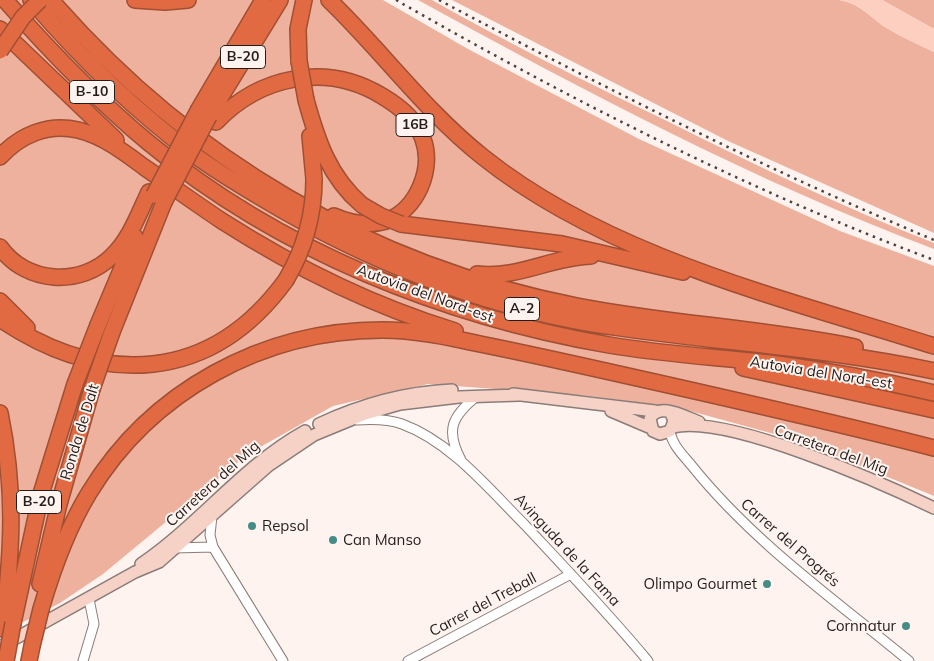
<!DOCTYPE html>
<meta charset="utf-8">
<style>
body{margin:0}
canvas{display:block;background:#fff3ef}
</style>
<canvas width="934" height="661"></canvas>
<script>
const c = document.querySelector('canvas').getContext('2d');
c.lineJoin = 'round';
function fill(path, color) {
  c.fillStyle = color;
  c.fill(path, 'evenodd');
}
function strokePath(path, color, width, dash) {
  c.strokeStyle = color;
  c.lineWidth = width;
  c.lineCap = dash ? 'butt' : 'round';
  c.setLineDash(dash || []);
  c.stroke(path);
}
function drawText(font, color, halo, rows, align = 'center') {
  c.font = font + ' Mulish,sans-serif';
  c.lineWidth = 4;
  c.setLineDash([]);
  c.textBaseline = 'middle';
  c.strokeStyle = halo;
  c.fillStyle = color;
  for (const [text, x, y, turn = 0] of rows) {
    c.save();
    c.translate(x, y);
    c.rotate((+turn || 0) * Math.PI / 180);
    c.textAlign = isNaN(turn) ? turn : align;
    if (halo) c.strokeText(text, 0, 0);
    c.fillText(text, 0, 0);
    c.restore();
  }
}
const green = new Path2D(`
 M 0,0 L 383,0 L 468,49 L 639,139 L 840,231 L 934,266 L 934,496 L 800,441 L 679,408 L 590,396 L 428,384 L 333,406 L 248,454 L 103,574 L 60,603 L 0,634 Z
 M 418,0 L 432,0 C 508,43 586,82 665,120 C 753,164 842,207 934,243 L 934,249 C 754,181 586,92 418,0 Z
 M 452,0 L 839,0 C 861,4 869,16 885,27 C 901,37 918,44 934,52 L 934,233 L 728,141 Z
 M 882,0 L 934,0 L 934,29 Z`);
const water = new Path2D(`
 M 839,0 L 882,0 L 934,29 L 934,52 C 918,44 901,37 885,27 C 868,15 863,5 839,0 Z`);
const street = new Path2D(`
 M 357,420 C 372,419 388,419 402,424 C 451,442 489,489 525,525 C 567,570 609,614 648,661
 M 670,431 C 672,445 683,455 692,466 C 753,542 834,599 909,661
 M 461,460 C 445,430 452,416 477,396
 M 212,516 L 210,535 L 213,547 L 283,661
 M 174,548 L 213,547
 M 83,661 L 94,624 L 89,599
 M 408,661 L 571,574`);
const secondary = new Path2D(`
 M 513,394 L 655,411
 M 611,411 L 651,428
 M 671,413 L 674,421 L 670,431 L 660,434 L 653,431 L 650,419 C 658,401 685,417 699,422
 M 319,424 C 362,404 405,392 452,390
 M 673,427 C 727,414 880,482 934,508
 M 141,564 C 200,524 242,466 305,431
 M 0,647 L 135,572 L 159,562 L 268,466 L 314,435 L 365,414 L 400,404 L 459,397 L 519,395`);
const highway = new Path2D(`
 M 5,0 C 50,51 97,100 149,143 C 280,251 443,316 609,345 C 662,354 716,357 770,363 C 825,370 880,380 934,393
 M 31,0 C 80,57 135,111 196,156 C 216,171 238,184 260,197 C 363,259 475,304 593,324 C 707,342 822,347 934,371
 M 51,0 C 189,159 370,266 577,306 C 669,324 763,328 855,347
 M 135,0 L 165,2 L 188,0
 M 329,0 C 382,51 425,111 483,157 C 608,257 783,298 934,346
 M 0,29 L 116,140
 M 299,61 L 298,29 L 304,0
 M 306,100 C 317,140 329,177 362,205
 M 199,109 L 263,0
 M 209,116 L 280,0
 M 216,122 C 260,76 326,62 382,96 C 399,106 416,119 423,139 C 434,169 417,210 386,221 C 369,226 350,223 334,216
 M 310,136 L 314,179
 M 0,157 C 20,135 48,123 78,130 C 103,136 124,152 144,167 C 170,185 195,203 222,221 C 294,267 373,306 455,331
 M 401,224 L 562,244 L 683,272
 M 0,247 C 26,284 81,287 112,256 C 130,239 139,213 149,192
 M 477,274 C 518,279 551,257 591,256
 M 0,301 L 27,328
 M 0,319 C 102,388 211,383 286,280
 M 98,325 L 135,237
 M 112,332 L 164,202
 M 743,368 L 934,410
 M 0,413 C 16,491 12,551 3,629
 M 40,584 L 59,504 L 92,389
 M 41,609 C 53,568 67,529 89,493 C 151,391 263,330 382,330 C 415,330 448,337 480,344 C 530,354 579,365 628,376 C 731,399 833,422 934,448
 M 13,623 L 41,494 L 75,384
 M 29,661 L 32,646`);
const rail = new Path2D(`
 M 396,0 C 569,99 747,190 934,260
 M 439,0 C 601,86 765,169 934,240`);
const highwayBridge = new Path2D(`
 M 0,51 L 23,17 L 40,0
 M 299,61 L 306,100
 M 154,195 L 199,109
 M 164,202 L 209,116
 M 362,205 L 381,216 L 401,224
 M 286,280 C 305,248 314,216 314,179
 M 75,384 L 98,325
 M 92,389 L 112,332
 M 32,646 L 41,609
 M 6,661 L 13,623`);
const markers = [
 [252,526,5,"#458c86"],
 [333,540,5,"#458c86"],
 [767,584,5,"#458c86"],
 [906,626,5,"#458c86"]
];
const shields = [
 [243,57,45],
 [92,92,45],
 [415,125,38],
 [522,309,35],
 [39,502,45]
];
const shieldNames = [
 ["B-20",243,57],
 ["B-10",92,92],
 ["16B",415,125],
 ["A-2",522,309],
 ["B-20",39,502]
];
const streetNames = [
 ["Autovia del Nord-est",425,294,20],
 ["Autovia del Nord-est",821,373,9],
 ["Ronda de Dalt",80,432,-73],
 ["Carretera del Mig",831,450,20],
 ["Carretera del Mig",213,484,-42],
 ["Carrer del Progrés",790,543,41],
 ["Avinguda de la Fama",567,550,47],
 ["Carrer del Treball",483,605,-28]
];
const poiNames = [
 ["Repsol",262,526],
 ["Can Manso",343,540],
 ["Olimpo Gourmet",757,584,"right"],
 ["Cornnatur",896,626,"right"]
];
fill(green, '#eeb19d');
fill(water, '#fdcfc0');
strokePath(street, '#8a7c78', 11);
strokePath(secondary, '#8a7c78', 14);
strokePath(highway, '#9f4f34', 18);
strokePath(street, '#fff', 9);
strokePath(secondary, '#f6d2c6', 11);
strokePath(highway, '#e26a42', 15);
strokePath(rail, '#494341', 2.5, [2.5, 5]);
strokePath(highwayBridge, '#9f4f34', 18, []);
strokePath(highwayBridge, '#e26a42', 15);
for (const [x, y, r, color] of markers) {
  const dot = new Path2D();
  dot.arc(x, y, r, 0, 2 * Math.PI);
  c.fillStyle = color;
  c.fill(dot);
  strokePath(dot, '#fff3ef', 2);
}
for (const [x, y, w] of shields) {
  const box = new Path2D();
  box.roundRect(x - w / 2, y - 11.5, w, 23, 4);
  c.fillStyle = '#fff3ef';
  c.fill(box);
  strokePath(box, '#221d1b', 1);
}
drawText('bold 14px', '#221d1b', null, shieldNames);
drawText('15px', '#221d1b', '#fff3ef', streetNames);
drawText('15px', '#221d1b', '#fff3ef', poiNames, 'left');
</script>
